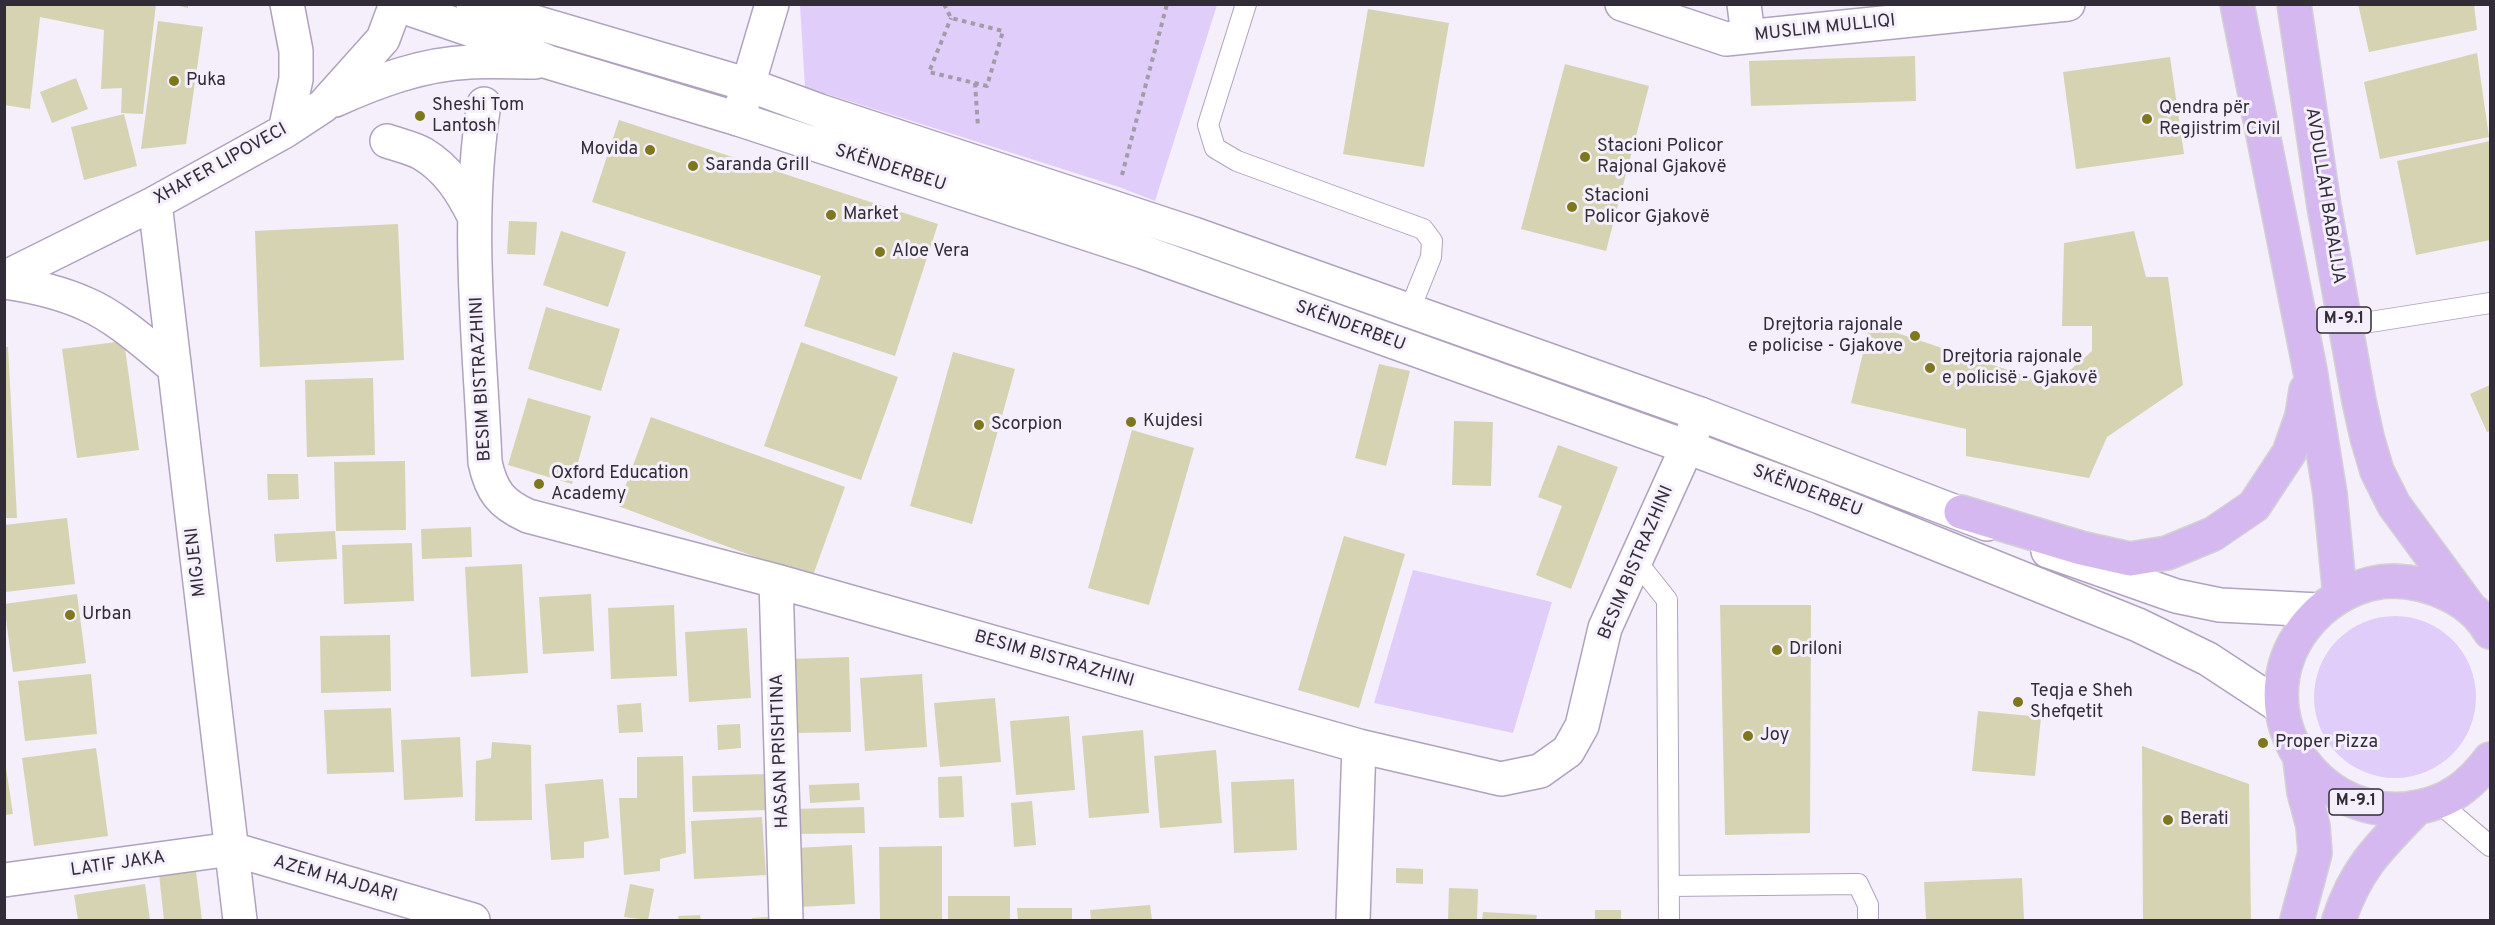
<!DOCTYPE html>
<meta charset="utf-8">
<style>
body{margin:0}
#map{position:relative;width:2495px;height:925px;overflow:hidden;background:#f4effb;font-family:Overpass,sans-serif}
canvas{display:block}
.frame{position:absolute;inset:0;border:6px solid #312c38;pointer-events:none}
</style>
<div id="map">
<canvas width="2495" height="925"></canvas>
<div class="frame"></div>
</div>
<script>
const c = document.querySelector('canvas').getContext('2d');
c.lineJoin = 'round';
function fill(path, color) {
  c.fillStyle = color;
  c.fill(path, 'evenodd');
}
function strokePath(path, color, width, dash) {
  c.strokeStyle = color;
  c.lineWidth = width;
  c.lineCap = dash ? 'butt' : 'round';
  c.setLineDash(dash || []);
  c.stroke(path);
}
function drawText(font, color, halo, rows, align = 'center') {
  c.font = font + ' Overpass,sans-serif';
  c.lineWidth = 6;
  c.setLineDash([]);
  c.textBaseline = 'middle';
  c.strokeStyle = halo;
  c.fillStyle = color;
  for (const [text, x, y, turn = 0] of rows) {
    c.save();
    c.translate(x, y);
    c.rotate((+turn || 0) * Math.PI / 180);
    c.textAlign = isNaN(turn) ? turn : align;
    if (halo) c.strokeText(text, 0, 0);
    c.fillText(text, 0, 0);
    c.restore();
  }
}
const green = new Path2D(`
 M 800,5 L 800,4 L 1217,5 L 1155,201 L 1119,187 L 805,87 Z
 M 1413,570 L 1552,602 L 1513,733 L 1374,703 Z
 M2314 697a81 81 0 1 1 162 0a81 81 0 1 1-162 0Z`);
const building = new Path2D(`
 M 4,4 L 156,4 L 143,114 L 121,113 L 122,88 L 101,89 L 104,30 L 40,17 L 30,109 L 4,105 Z
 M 171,4 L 188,4 L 188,8 Z
 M 2358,4 L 2474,4 L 2477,30 L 2369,52 Z
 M 1368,9 L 1449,23 L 1424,167 L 1343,154 Z
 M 158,21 L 203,27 L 186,144 L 141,149 Z
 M 2477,53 L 2489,137 L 2380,159 L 2364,82 Z
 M 1915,56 L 1916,101 L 1751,106 L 1749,61 Z
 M 2170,57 L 2184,154 L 2076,169 L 2063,72 Z
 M 1565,64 L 1649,86 L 1606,251 L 1521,229 Z
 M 76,78 L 88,109 L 52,123 L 40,92 Z
 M 124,114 L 137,166 L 84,180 L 71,127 Z
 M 619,120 L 938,224 L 895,356 L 804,326 L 821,276 L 592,202 Z
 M 2490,141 L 2490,240 L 2416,255 L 2397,161 Z
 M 509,221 L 537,222 L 535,255 L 507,254 Z
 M 398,224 L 404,360 L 260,367 L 255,231 Z
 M 561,231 L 626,252 L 608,307 L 543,285 Z
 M 2134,231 L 2146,277 L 2168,277 L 2183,385 L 2107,437 L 2089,478 L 1966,456 L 1966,429 L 1851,403 L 1870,324 L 2053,385 L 2092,351 L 2092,326 L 2062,326 L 2064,243 Z
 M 546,307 L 620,329 L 601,391 L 528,369 Z
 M 124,341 L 139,450 L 77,458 L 62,349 Z
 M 801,342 L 898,377 L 861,480 L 764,446 Z
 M 4,347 L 8,347 L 17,518 L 4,518 Z
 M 953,352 L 1015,369 L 972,524 L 910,506 Z
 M 1379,364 L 1410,371 L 1386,466 L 1355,458 Z
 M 373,378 L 375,455 L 307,457 L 305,380 Z
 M 2490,385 L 2490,431 L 2487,432 L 2470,394 Z
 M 528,398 L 591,416 L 572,484 L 508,465 Z
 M 651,417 L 845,487 L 812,578 L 618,506 Z
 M 1454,421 L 1493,422 L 1491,486 L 1452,485 Z
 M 1132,430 L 1194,448 L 1149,605 L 1088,588 Z
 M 1558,445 L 1618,467 L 1571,589 L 1536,575 L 1562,506 L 1538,497 Z
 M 405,461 L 406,530 L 336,531 L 334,462 Z
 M 267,474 L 298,474 L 299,499 L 268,500 Z
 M 67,518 L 75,584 L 5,592 L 4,525 Z
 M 471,527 L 472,557 L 422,559 L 421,529 Z
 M 335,531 L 337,559 L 276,562 L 274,534 Z
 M 1344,536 L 1405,554 L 1359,708 L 1298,690 Z
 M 412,543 L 414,601 L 344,604 L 342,545 Z
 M 522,564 L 528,673 L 471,677 L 465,567 Z
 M 77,594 L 86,663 L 13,672 L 4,604 Z
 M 591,594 L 594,651 L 543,654 L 539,597 Z
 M 674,605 L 677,676 L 611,679 L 608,608 Z
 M 1720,605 L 1811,605 L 1810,833 L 1725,835 Z
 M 747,628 L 751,698 L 689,702 L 685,632 Z
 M 390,635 L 391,691 L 321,693 L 320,636 Z
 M 849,657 L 851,732 L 794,733 L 791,659 Z
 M 91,674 L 97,734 L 25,741 L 18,681 Z
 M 922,674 L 927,747 L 865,751 L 860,678 Z
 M 995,698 L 1001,762 L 940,767 L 934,703 Z
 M 641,703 L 643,732 L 619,733 L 617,705 Z
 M 391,708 L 394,772 L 327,774 L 324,710 Z
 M 1978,711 L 2041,717 L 2035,776 L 1972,771 Z
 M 1069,716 L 1075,790 L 1016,795 L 1010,721 Z
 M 740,724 L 741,748 L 718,750 L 717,725 Z
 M 1143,730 L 1149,813 L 1089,818 L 1082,736 Z
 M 460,737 L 463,797 L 404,800 L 401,740 Z
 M 492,742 L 531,745 L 532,820 L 475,821 L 476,761 L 491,758 Z
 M 2142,746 L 2249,784 L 2251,920 L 2143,920 Z
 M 96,748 L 108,836 L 34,846 L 22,758 Z
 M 1216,750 L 1222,823 L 1160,828 L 1154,756 Z
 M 683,756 L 686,853 L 660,859 L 660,871 L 624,875 L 619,798 L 637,798 L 637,757 Z
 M 6,768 L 13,814 L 4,815 L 4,769 Z
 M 767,774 L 768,810 L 693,812 L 692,776 Z
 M 962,776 L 964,817 L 939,818 L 938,777 Z
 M 603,779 L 609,838 L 584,842 L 584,858 L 551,860 L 545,784 Z
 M 1294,779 L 1297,850 L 1234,853 L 1231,782 Z
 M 859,783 L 860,800 L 810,803 L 809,785 Z
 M 1032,801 L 1036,845 L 1014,847 L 1011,803 Z
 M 864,807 L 865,833 L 796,834 L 795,809 Z
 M 762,817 L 766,875 L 694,879 L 691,821 Z
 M 852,845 L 855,904 L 799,907 L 796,848 Z
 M 942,846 L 942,920 L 880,920 L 879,847 Z
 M 1396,868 L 1423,869 L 1423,884 L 1396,883 Z
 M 196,871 L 202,920 L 164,920 L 159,874 Z
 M 2022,878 L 2024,920 L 1926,920 L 1924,882 Z
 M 145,884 L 150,920 L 78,920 L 74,895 Z
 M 630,884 L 654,889 L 648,920 L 624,917 Z
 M 1449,888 L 1478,889 L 1477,920 L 1448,920 Z
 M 948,896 L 1010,896 L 1010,920 L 948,920 Z
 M 1150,905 L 1152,920 L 1091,920 L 1090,910 Z
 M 1017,908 L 1072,908 L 1072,920 L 1018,920 Z
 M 1595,910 L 1621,910 L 1621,920 L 1595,920 Z
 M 1483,912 L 1537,915 L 1536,920 L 1482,920 Z
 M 700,915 L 701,920 L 679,920 L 678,916 Z
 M 782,916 L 782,920 L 752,920 L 752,918 Z`);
const path = new Path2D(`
 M 944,4 L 951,18 L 1003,31 L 987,86 L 929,72 L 951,18
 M 975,83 L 978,127
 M 1122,175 L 1167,4`);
const lane = new Path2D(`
 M 1246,4 L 1208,125 L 1215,148 L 1237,161 L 1423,229 L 1432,241 L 1431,257 L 1410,309
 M 2345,326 L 2490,303
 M 1636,561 L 1667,600 L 1669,920
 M 2438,802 L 2490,846
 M 1669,886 L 1858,884 L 1868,905 L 1868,920`);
const street = new Path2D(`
 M 1622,4 L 1726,39 L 2068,4
 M 1744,4 L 1748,36
 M 484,104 C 465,222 480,343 485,462 C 491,491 501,504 528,516 L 776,581 L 1359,746 L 1501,779 L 1540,771 L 1568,751 L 1582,726 L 1605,628 L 1687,447 L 1700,414
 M 738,119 L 772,4
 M 387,141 C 398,145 413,148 423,154 C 448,169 462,192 474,216
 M 776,581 L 786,920
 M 4,880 L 232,849 L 473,920
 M 1353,920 L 1359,746`);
const secondary = new Path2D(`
 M 395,4 L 486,35 L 548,62 L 738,119 L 1143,252 L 1687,447 L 1820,497 L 2138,625 L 2208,659 L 2281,707
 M 473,4 L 749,85 L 820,111 L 1194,234 L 1700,414 L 1987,524
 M 335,100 C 377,81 423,64 470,62 C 491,61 514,62 535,62
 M 285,131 L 296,79 L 296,51 L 287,4
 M 155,203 L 240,920
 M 4,278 L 155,203 L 285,131 L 323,106 L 383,39 L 396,4
 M 4,282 C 32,286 60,292 86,304 C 117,317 148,346 174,367
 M 2048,551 L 2176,596 L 2220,605 L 2319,610`);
const primary = new Path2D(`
 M 2237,4 L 2310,370 L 2330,494 L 2340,596
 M 2294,4 L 2324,206 L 2359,401 L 2367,437 L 2377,471 L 2394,505 L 2469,607
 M 1961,512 L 2081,548 L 2130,559 L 2167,553 L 2213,534 L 2254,506 L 2289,453 L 2302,416 L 2306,390
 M 2490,632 C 2472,599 2430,582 2394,581 C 2362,581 2331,597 2310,621 C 2241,699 2305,817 2407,809 C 2424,807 2444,801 2458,791 C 2471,782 2481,771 2490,759
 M 2297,920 L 2315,853 L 2313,826 L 2304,792 L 2300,759
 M 2339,920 C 2356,868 2380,846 2417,808`);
const markers = [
 [174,81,6,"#7f771c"],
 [420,116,6,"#7f771c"],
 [2147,119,6,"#7f771c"],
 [650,150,6,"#7f771c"],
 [1585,157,6,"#7f771c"],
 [693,166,6,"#7f771c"],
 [1572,207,6,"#7f771c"],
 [831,215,6,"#7f771c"],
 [880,252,6,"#7f771c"],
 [1915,336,6,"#7f771c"],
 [1930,368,6,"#7f771c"],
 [1131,422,6,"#7f771c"],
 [979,425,6,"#7f771c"],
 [539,484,6,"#7f771c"],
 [70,615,6,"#7f771c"],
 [1777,650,6,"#7f771c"],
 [2018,702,6,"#7f771c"],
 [1748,736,6,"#7f771c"],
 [2263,743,6,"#7f771c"],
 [2168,820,6,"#7f771c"]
];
const shields = [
 [2344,320,54],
 [2356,802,54]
];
const shieldNames = [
 ["M-9.1",2344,320],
 ["M-9.1",2356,802]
];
const streetNames = [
 ["MUSLIM MULLIQI",1825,29,-6],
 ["XHAFER LIPOVECI",221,165,-29],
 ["SKËNDERBEU",890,169,18],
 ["AVDULLAH BABALIJA",2324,196,81],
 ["SKËNDERBEU",1350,327,20],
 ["BESIM BISTRAZHINI",482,379,-93],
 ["SKËNDERBEU",1807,492,21],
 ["MIGJENI",197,562,-97],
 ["BESIM BISTRAZHINI",1637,563,-67],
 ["BESIM BISTRAZHINI",1054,660,16],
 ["HASAN PRISHTINA",781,751,-92],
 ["LATIF JAKA",118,865,-8],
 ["AZEM HAJDARI",335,880,16]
];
const poiNames = [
 ["Puka",186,81],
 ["Sheshi Tom",432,106],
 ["Lantosh",432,127],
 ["Qendra për",2159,109],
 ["Regjistrim Civil",2159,130],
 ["Stacioni Policor",1597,147],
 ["Rajonal Gjakovë",1597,168],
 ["Movida",638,150,"right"],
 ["Saranda Grill",705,166],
 ["Stacioni",1584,197],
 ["Policor Gjakovë",1584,218],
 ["Market",843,215],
 ["Aloe Vera",892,252],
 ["Drejtoria rajonale",1903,326,"right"],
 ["e policise - Gjakove",1903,347,"right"],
 ["Drejtoria rajonale",1942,358],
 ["e policisë - Gjakovë",1942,379],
 ["Kujdesi",1143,422],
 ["Scorpion",991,425],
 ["Oxford Education",551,474],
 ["Academy",551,495],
 ["Urban",82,615],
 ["Driloni",1789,650],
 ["Teqja e Sheh",2030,692],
 ["Shefqetit",2030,713],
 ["Joy",1760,736],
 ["Proper Pizza",2275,743],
 ["Berati",2180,820]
];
fill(green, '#e1cdf9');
fill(building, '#d5d3b2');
strokePath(lane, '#b0a2bf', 22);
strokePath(street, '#b0a2bf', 36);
strokePath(secondary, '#b0a2bf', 36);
strokePath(primary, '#d2d1d3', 36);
strokePath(path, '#a19ca8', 4, [4.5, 4.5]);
strokePath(lane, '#fff', 20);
strokePath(street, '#fff', 33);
strokePath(secondary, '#fff', 33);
strokePath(primary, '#d4b8ef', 33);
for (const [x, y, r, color] of markers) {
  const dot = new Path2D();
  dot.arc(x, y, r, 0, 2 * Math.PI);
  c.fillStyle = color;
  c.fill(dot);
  strokePath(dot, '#f4effb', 2);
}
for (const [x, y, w] of shields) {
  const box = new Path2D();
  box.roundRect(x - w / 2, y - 13, w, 26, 4.5);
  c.fillStyle = '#f4effb';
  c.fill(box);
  strokePath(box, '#312c38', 1.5);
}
drawText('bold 16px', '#312c38', null, shieldNames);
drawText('18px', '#312c38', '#f4effb', streetNames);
drawText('18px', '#312c38', '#f4effb', poiNames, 'left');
</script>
